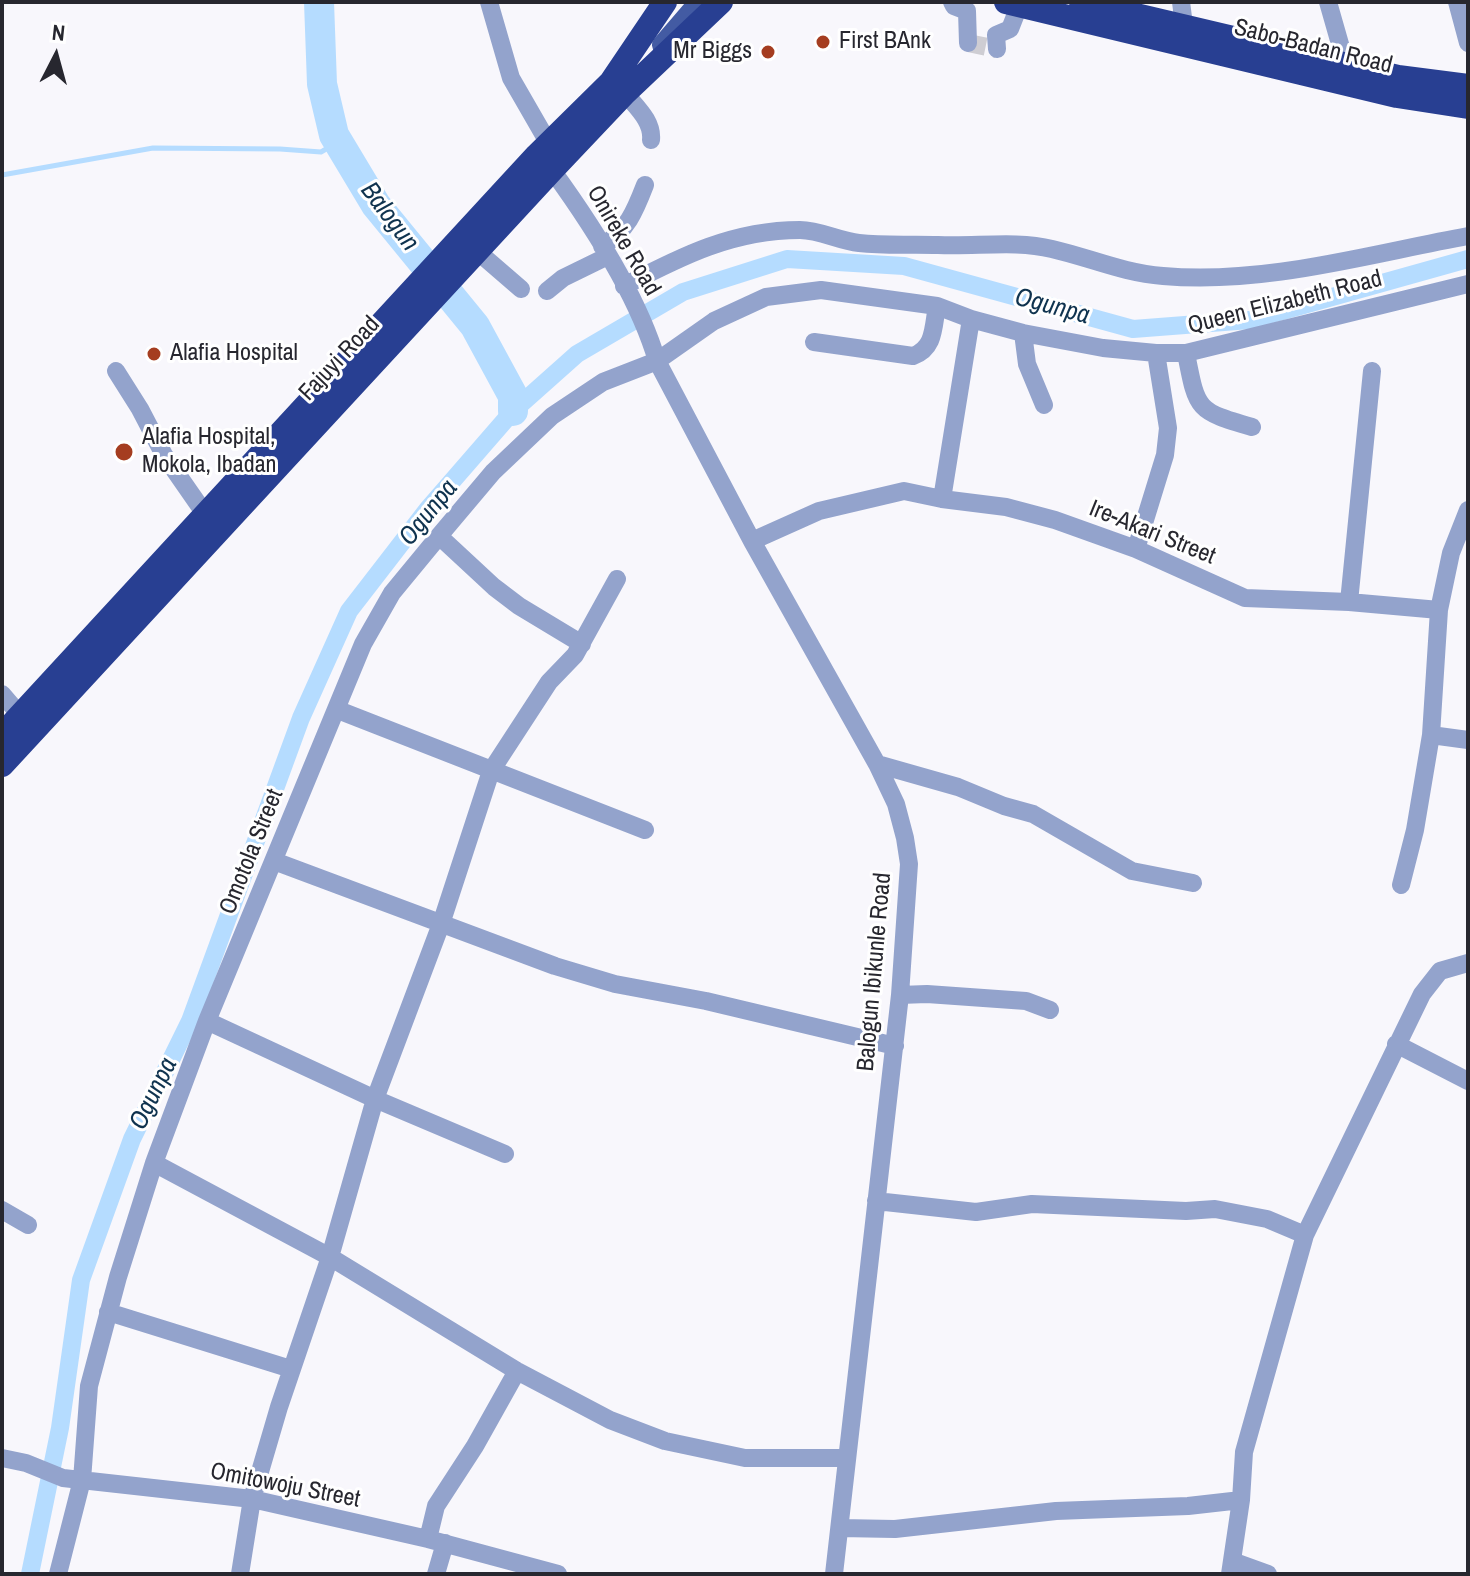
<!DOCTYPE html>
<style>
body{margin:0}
#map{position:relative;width:1470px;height:1576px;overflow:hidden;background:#f8f7fc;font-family:"Archivo Narrow",sans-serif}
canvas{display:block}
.frame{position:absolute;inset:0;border:4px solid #27272f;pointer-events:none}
.north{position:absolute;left:16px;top:16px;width:80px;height:80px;-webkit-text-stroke:6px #fff;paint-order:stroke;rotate:6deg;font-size:22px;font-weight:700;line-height:32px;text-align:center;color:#27272f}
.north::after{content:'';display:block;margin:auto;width:28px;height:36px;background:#27272f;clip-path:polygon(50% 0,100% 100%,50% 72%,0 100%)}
</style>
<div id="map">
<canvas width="1470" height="1576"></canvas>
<div class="frame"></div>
<div class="north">N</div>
</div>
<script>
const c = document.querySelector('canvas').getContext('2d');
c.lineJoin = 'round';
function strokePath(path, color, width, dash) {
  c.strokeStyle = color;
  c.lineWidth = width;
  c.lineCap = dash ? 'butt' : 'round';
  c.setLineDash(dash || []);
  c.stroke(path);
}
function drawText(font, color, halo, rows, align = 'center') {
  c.font = font + ' "Archivo Narrow",sans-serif';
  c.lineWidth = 6;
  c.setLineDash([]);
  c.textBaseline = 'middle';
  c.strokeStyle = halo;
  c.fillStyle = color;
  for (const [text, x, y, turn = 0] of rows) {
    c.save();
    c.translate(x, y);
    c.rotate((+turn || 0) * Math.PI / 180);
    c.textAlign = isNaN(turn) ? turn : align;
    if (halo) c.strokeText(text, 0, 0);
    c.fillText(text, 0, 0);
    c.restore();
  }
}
const stream = new Path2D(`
 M 2,175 L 153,148 L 280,149 L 321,152 L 338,142`);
const canal = new Path2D(`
 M 30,1574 L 60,1428 L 81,1280 L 132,1139 L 190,1021 L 301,718 L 349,611 L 427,510 L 513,411 L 577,354 L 683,292 L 787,259 L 904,266 L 1133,329 L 1250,320 L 1468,259`);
const river = new Path2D(`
 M 319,2 L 322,84 L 334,135 L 376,205 L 475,326 L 513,396 L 513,411`);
const minorTunnel = new Path2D(`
 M 968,43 L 997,49`);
const minor = new Path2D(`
 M 489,2 L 511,78 L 549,144
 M 952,2 L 954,6 L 967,11 L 968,43
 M 1181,2 L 1184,25
 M 1328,2 L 1348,72
 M 1457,2 L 1468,43
 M 997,49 L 996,35 L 1010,29 L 1019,6
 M 625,93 C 636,107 653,121 651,140
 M 552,170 C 592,225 638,296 657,361 L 752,541 L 877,764 L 896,804 L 905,838 L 909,864 L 900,995 L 834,1574
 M 602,246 C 627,231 635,211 645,185
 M 477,251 L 521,289
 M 624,286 C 682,256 733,230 800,230 C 820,230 839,241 859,243 C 885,246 912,244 938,245 C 975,247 1016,240 1052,249 C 1091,258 1123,273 1163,276 C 1265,285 1369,254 1468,236
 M 547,291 L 563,278 L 608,256
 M 1023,333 L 1027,364 L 1044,405
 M 814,342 L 913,356 C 935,348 933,327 937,306
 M 1186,353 C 1197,410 1196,411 1252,427
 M 116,371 L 140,409 L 164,455 L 212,524
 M 942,499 L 971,319
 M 439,536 L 494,587 L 519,606 L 582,644
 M 752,541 L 819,511 L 904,491 L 942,499 L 1006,507 L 1055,520 L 1136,549 L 1245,598 L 1349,602 L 1439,610 L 1451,553 L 1468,510
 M 1136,549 L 1165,455 L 1168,428 L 1156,353
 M 1349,602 L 1372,371
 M 2,694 L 20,715
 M 338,710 L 645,830
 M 1431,735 L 1468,740
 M 877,764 L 958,787 L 1004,806 L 1033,814 L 1132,871 L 1193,883
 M 274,861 L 555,966 L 615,984 L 706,1001 L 895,1046
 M 1401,885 L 1415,830 L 1431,735 L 1439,610
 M 900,995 L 927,994 L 1026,1001 L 1050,1010
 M 207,1021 L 375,1099 L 505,1154
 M 1396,1044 L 1468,1081
 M 154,1163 L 330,1257 L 517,1371 L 610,1420 L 665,1441 L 745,1458 L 847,1458
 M 876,1201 L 976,1212 L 1032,1204 L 1186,1211 L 1215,1209 L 1267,1219 L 1305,1235
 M 2,1210 L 28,1225
 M 108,1312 L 291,1369
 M 2,1458 L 26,1463 L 63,1478 L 252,1499 L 428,1539 L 558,1574
 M 840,1528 L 895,1529 L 1056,1511 L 1188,1506 L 1241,1500
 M 428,1539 L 436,1506 L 475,1446 L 517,1371
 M 1232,1561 L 1268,1574
 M 58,1574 L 82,1480 L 89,1386 L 118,1277 L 154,1163 L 207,1021 L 363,644 L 392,593 L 439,536 L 493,472 L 552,416 L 603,382 L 657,361 L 714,321 L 766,297 L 821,290 L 937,306 L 971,319 L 1023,333 L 1103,348 L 1156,353 L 1186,353 L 1468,284
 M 240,1574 L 252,1499 L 279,1407 L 330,1257 L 375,1099 L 441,924 L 491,771 L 549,682 L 575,655 L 617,579
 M 436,1574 L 445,1543
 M 1230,1574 L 1241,1500 L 1244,1452 L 1305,1235 L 1422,994 L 1440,971 L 1468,963`);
const major = new Path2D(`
 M 662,45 L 699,2`);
const highway = new Path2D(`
 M 1006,2 L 1397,96 L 1468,107
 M 1081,2 L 1398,77 L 1468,86
 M 2,735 L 537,155 L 611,82 L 665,2
 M 2,765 L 552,170 L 625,93 L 721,2`);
const markers = [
 [823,42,8,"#a53d20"],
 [768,52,8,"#a53d20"],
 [154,354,8,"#a53d20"],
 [124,452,10,"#a53d20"]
];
const poiNames = [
 ["First BAnk",839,42],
 ["Mr Biggs",752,52,"right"],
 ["Alafia Hospital",170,354],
 ["Alafia Hospital,",142,438],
 ["Mokola, Ibadan",142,466]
];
const streetNames = [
 ["Sabo-Badan Road",1313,47,14],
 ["Onireke Road",623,241,60],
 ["Queen Elizabeth Road",1285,303,-14],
 ["Fajuyi Road",340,359,-47],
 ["Ire-Akari Street",1152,533,22],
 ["Omotola Street",252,852,-68],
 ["Balogun Ibikunle Road",875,972,-85],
 ["Omitowoju Street",285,1486,11]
];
const waterNames = [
 ["Balogun",389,217,53],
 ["Ogunpa",1052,307,15],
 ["Ogunpa",429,513,-51],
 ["Ogunpa",154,1094,-64]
];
strokePath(stream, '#b5dcff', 5);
strokePath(canal, '#b5dcff', 18);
strokePath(river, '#b5dcff', 30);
strokePath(minorTunnel, '#cecdd3', 18, [18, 9]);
strokePath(minor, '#93a3cc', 18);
strokePath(major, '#435ba3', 20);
strokePath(highway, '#283f92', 24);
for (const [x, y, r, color] of markers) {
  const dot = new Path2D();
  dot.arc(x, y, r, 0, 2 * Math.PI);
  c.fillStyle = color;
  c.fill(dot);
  strokePath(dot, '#fff', 3);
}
drawText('24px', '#27272f', '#fff', poiNames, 'left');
drawText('24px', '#27272f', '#fff', streetNames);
drawText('italic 26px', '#0f334f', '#fff', waterNames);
</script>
